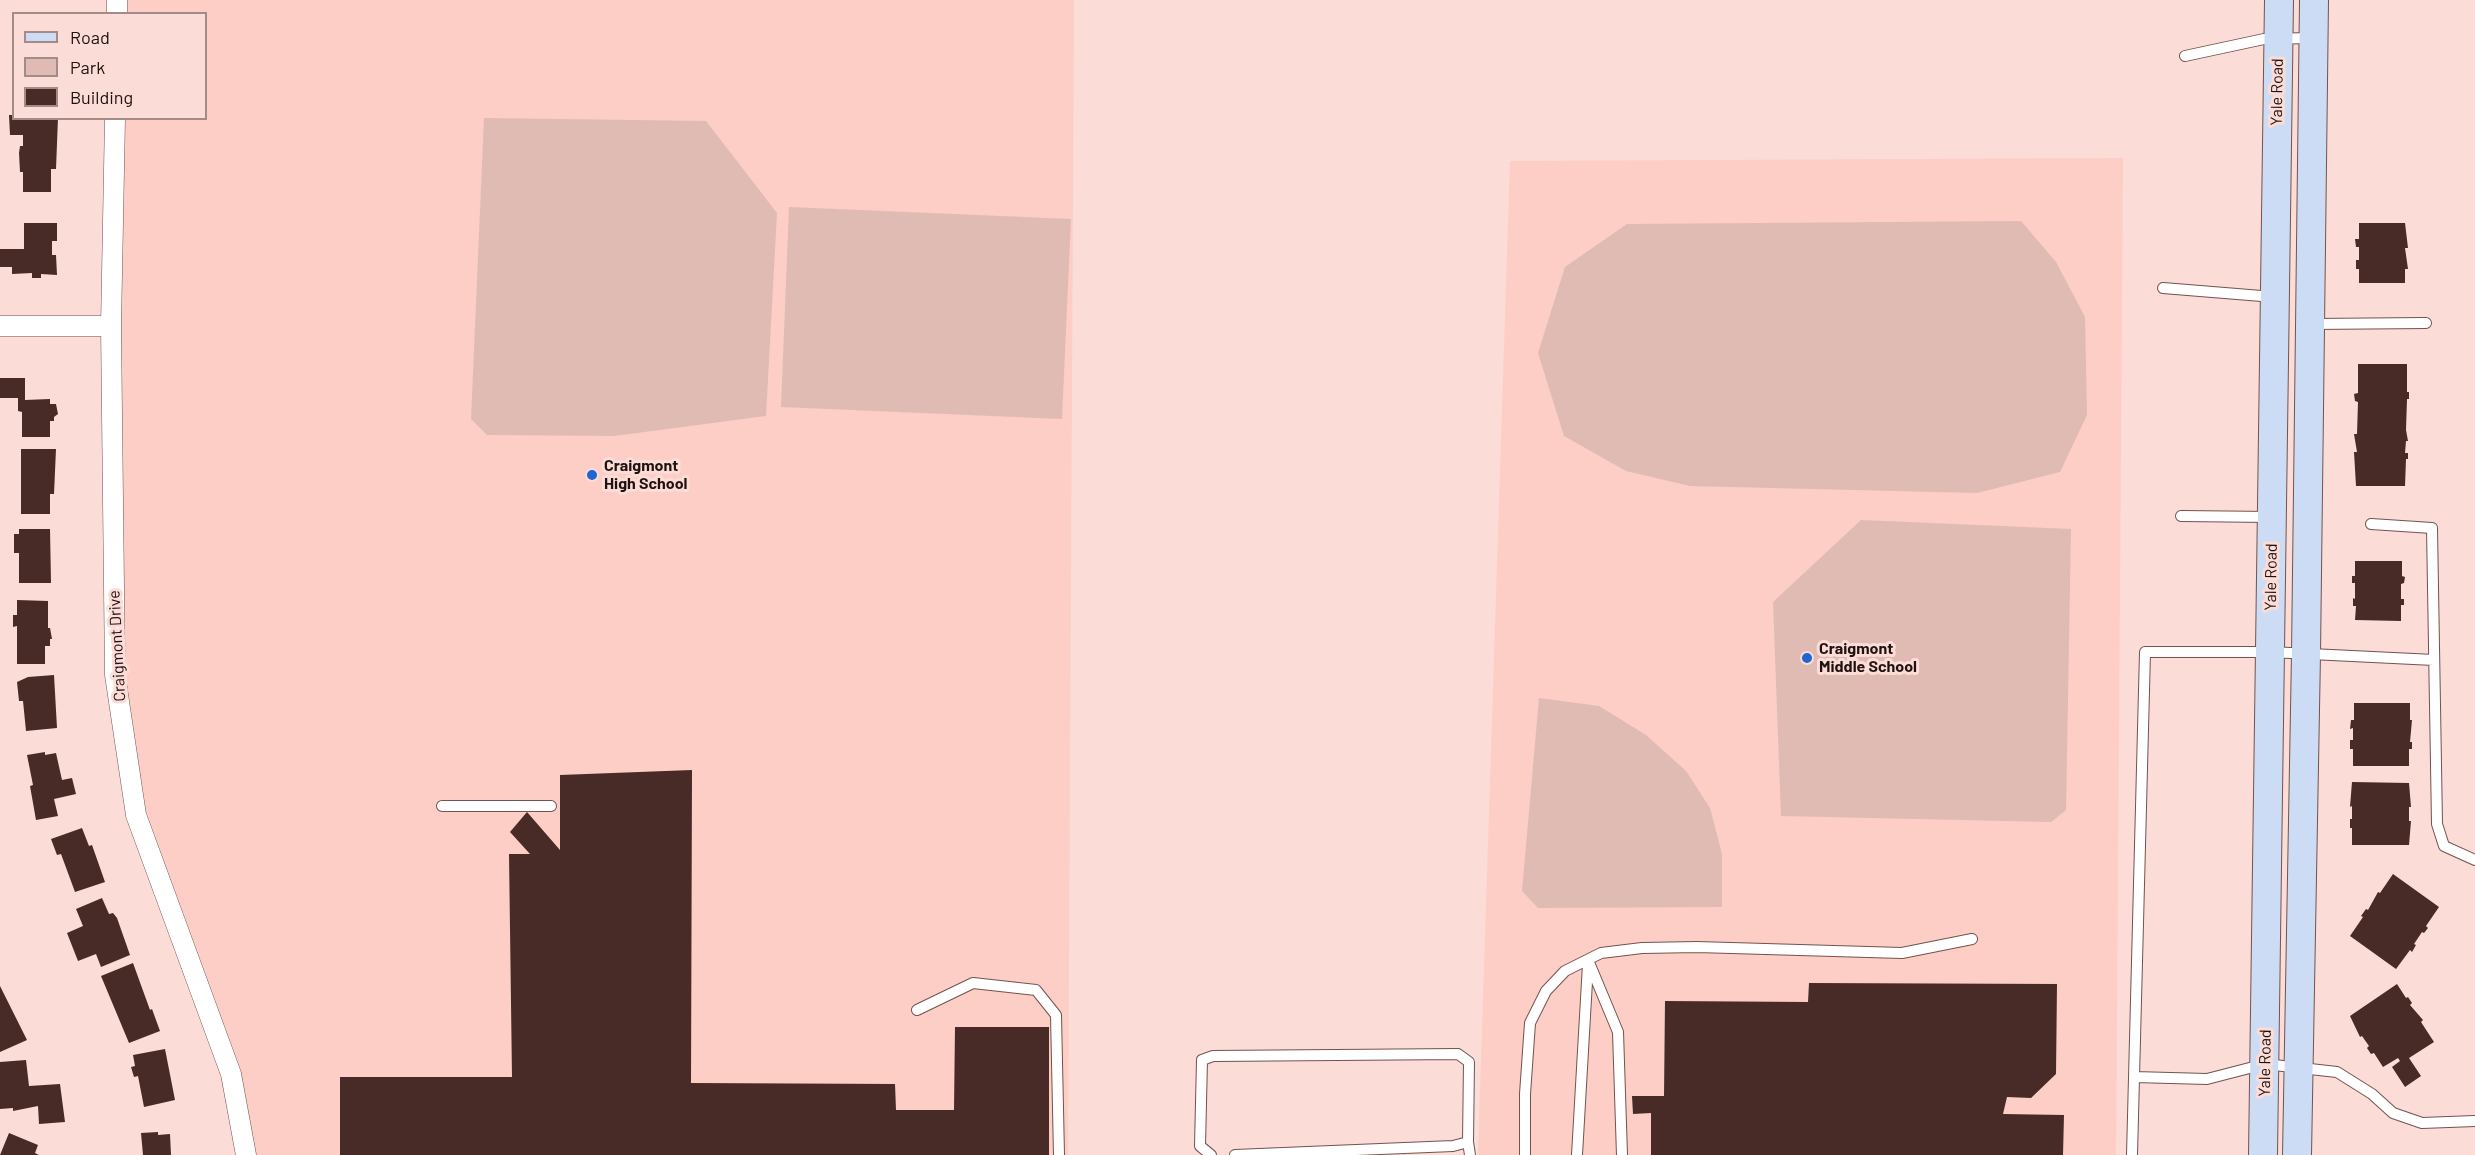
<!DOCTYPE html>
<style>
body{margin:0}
#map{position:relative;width:2475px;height:1155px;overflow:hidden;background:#fbdcd6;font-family:Barlow,sans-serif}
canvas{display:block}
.legend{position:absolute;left:12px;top:12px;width:195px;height:108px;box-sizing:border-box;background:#fbdcd6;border:2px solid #a38b87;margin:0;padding:8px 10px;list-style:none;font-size:18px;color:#1f1210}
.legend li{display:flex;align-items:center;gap:12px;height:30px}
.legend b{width:30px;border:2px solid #a38b87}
</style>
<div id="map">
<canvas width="2475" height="1155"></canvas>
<ul class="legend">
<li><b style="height:8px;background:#ccdcf4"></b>Road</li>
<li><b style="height:16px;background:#e0bbb4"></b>Park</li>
<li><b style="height:16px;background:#482b26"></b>Building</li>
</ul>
</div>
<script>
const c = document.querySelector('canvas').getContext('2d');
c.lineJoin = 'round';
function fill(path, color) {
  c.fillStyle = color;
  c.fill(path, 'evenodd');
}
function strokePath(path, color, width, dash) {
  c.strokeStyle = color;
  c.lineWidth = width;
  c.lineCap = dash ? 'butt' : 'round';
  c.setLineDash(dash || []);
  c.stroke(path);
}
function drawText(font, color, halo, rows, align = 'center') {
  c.font = font + ' Barlow,sans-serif';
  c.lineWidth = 6;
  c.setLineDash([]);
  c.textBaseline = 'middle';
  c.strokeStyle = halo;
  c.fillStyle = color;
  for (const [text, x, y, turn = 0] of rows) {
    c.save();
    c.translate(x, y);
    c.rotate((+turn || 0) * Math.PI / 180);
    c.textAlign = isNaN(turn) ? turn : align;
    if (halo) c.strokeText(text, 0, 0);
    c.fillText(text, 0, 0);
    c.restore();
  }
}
const built = new Path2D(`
 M 117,0 L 1074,0 L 1068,1155 L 246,1155 L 231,1074 L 136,815 L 115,675 L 115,119 L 206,118 L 206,14 L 117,13 Z
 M 2123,158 L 2116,1155 L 1478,1155 L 1510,161 Z`);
const green = new Path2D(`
 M 484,118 L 706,121 L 777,213 L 766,416 L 614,436 L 487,435 L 471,419 Z
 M 789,207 L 1071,219 L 1062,419 L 781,407 Z
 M 2021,221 L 2056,262 L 2085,317 L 2087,415 L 2060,472 L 1977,493 L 1690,486 L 1626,471 L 1564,436 L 1538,353 L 1565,267 L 1627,224 Z
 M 1861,520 L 2071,529 L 2066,810 L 2051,822 L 1781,816 L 1773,602 Z
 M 1539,698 L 1599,706 L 1646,735 L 1686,771 L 1710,808 L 1722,854 L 1722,907 L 1538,908 L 1522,891 Z`);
const building = new Path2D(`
 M 9,115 L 14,115 L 14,118 L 58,118 L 56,169 L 51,169 L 51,192 L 23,192 L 23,172 L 20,172 L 19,153 L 20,146 L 23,146 L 23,135 L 10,135 Z
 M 24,223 L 57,223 L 57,241 L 52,241 L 52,255 L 56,255 L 57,275 L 41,274 L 41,278 L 32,278 L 32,273 L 12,274 L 12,267 L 0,267 L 0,249 L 24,249 Z
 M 2359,223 L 2405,223 L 2408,248 L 2405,248 L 2408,269 L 2405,269 L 2405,283 L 2359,283 L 2359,269 L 2356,269 L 2356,260 L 2359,260 L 2359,247 L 2356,247 L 2355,239 L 2359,239 Z
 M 2358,364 L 2407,364 L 2407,392 L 2409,392 L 2409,399 L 2407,399 L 2406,430 L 2408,441 L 2406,441 L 2405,453 L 2408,453 L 2408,459 L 2406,459 L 2405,486 L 2356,486 L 2354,452 L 2357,452 L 2354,434 L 2357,434 L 2358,402 L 2355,401 L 2354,394 L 2358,393 Z
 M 0,378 L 25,378 L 25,400 L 50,399 L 50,404 L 56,404 L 58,414 L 54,417 L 54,421 L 50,421 L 50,437 L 22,437 L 22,412 L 18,411 L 18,398 L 0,398 Z
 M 21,449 L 56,449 L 54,494 L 50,494 L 50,514 L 21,514 Z
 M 19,529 L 50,529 L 51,583 L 19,583 L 19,553 L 14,553 L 14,534 L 19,534 Z
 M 2355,561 L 2402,561 L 2402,576 L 2405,577 L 2404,583 L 2401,584 L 2401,599 L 2404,599 L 2404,605 L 2401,605 L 2401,621 L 2355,620 L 2356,606 L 2353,606 L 2353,598 L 2355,599 L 2355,583 L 2352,583 L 2352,576 L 2355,576 Z
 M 17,600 L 48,601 L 48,628 L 50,628 L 52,639 L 50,639 L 50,646 L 45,646 L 45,664 L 17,664 L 17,626 L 13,627 L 13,615 L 17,615 Z
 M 54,675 L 57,728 L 26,731 L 23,701 L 19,701 L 17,682 L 28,677 Z
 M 2354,703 L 2410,703 L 2410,720 L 2412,720 L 2410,742 L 2412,742 L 2412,749 L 2409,749 L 2409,766 L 2353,766 L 2353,749 L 2350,749 L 2350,740 L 2353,740 L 2353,728 L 2350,729 L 2351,720 L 2354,720 Z
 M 45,752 L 45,755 L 56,753 L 62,780 L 72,778 L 76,794 L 54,799 L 58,816 L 36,820 L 30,786 L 33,785 L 27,755 Z
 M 692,770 L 691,1083 L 895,1084 L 896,1110 L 954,1110 L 955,1027 L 1049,1027 L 1049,1155 L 340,1155 L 340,1077 L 512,1077 L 509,854 L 530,854 L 510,832 L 527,812 L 560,850 L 560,775 Z
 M 2352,782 L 2409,783 L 2411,807 L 2409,807 L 2409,821 L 2411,821 L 2409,845 L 2352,845 L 2352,828 L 2350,828 L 2350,819 L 2352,819 L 2352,806 L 2350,807 Z
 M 82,828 L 89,846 L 92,845 L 105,882 L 75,892 L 61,854 L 57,855 L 51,839 Z
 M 2393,874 L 2439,907 L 2426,926 L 2428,928 L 2424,933 L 2422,932 L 2414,944 L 2416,945 L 2412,952 L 2410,950 L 2396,969 L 2350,936 L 2363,917 L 2361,916 L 2366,909 L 2368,910 L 2378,892 L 2380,893 Z
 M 102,898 L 109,914 L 113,913 L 117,918 L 130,955 L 101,967 L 96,954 L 78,961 L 67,933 L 83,926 L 76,909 Z
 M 133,963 L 150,1010 L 152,1009 L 160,1031 L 129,1043 L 101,976 Z
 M 1809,983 L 2057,984 L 2056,1074 L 2031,1098 L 2007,1097 L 2003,1114 L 2064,1115 L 2063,1155 L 1651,1155 L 1651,1113 L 1633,1114 L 1632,1096 L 1664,1096 L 1665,1001 L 1808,1002 Z
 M 2397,984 L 2406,998 L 2408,997 L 2412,1003 L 2410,1005 L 2423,1020 L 2421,1022 L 2434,1042 L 2409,1058 L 2421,1076 L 2405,1087 L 2392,1067 L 2400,1061 L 2398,1058 L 2383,1067 L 2374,1053 L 2371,1054 L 2367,1048 L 2369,1046 L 2362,1036 L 2360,1037 L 2350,1016 Z
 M 0,986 L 27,1040 L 0,1052 Z
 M 165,1049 L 175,1100 L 144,1107 L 138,1076 L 134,1077 L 131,1067 L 135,1066 L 133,1055 Z
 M 26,1060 L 29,1086 L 60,1084 L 65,1122 L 39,1124 L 38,1106 L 13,1111 L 13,1108 L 0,1109 L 0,1062 Z
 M 158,1132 L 158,1135 L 170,1134 L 171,1155 L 143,1155 L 141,1133 Z
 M 9,1133 L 38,1145 L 35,1153 L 39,1155 L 0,1155 Z`);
const service = new Path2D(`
 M 2185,56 L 2264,39 L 2312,38
 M 2163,288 L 2274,297
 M 2311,324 L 2426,323
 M 2181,516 L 2271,517
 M 2371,524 L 2432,528 L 2437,824 L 2444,846 L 2475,860
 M 442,806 L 551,806
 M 1588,960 L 1618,1032 L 1622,1155
 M 917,1010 L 973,983 L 1036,990 L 1056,1015 L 1059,1155
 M 2134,1077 L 2207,1079 L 2265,1064 L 2337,1072 L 2372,1094 L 2393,1113 L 2422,1123 L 2475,1121
 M 1468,1142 L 1470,1155
 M 1211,1155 L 1200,1146 L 1202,1060 L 1213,1056 L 1458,1054 L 1469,1062 L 1468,1142 L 1453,1146 L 1235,1155
 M 1525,1155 L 1525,1094 L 1530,1023 L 1546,991 L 1565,971 L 1601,953 L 1642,948 L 1697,947 L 1902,953 L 1972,939
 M 1577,1155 L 1588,964
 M 2132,1155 L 2145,652 L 2270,652 L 2434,660`);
const minor = new Path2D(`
 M 117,14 L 117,0
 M 115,118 L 111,326 L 115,675 L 136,815 L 231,1074 L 246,1155
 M 0,326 L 111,326`);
const secondary = new Path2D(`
 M 2263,1155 L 2279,0
 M 2297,1155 L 2306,654 L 2314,0`);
const markers = [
 [592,475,6,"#2065d0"],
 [1807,658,6,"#2065d0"]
];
const streetNames = [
 ["Yale Road",2277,92,-89],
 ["Yale Road",2271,577,-89],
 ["Craigmont Drive",117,646,-93],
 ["Yale Road",2265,1063,-89]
];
const poiNames = [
 ["Craigmont",604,466],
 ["High School",604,484],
 ["Craigmont",1819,649],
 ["Middle School",1819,667]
];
fill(built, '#fccec5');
fill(green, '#e0bbb4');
fill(building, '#482b26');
strokePath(service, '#73534d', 12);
strokePath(minor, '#73534d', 21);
strokePath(secondary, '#73534d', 30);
strokePath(service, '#fff', 10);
strokePath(minor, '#fff', 20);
strokePath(secondary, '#ccdcf4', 28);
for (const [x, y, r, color] of markers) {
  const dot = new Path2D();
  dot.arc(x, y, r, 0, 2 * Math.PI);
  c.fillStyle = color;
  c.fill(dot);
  strokePath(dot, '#fbdcd6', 2);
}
drawText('16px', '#1f1210', '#fbdcd6', streetNames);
drawText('bold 16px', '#1f1210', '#fbdcd6', poiNames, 'left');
</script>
